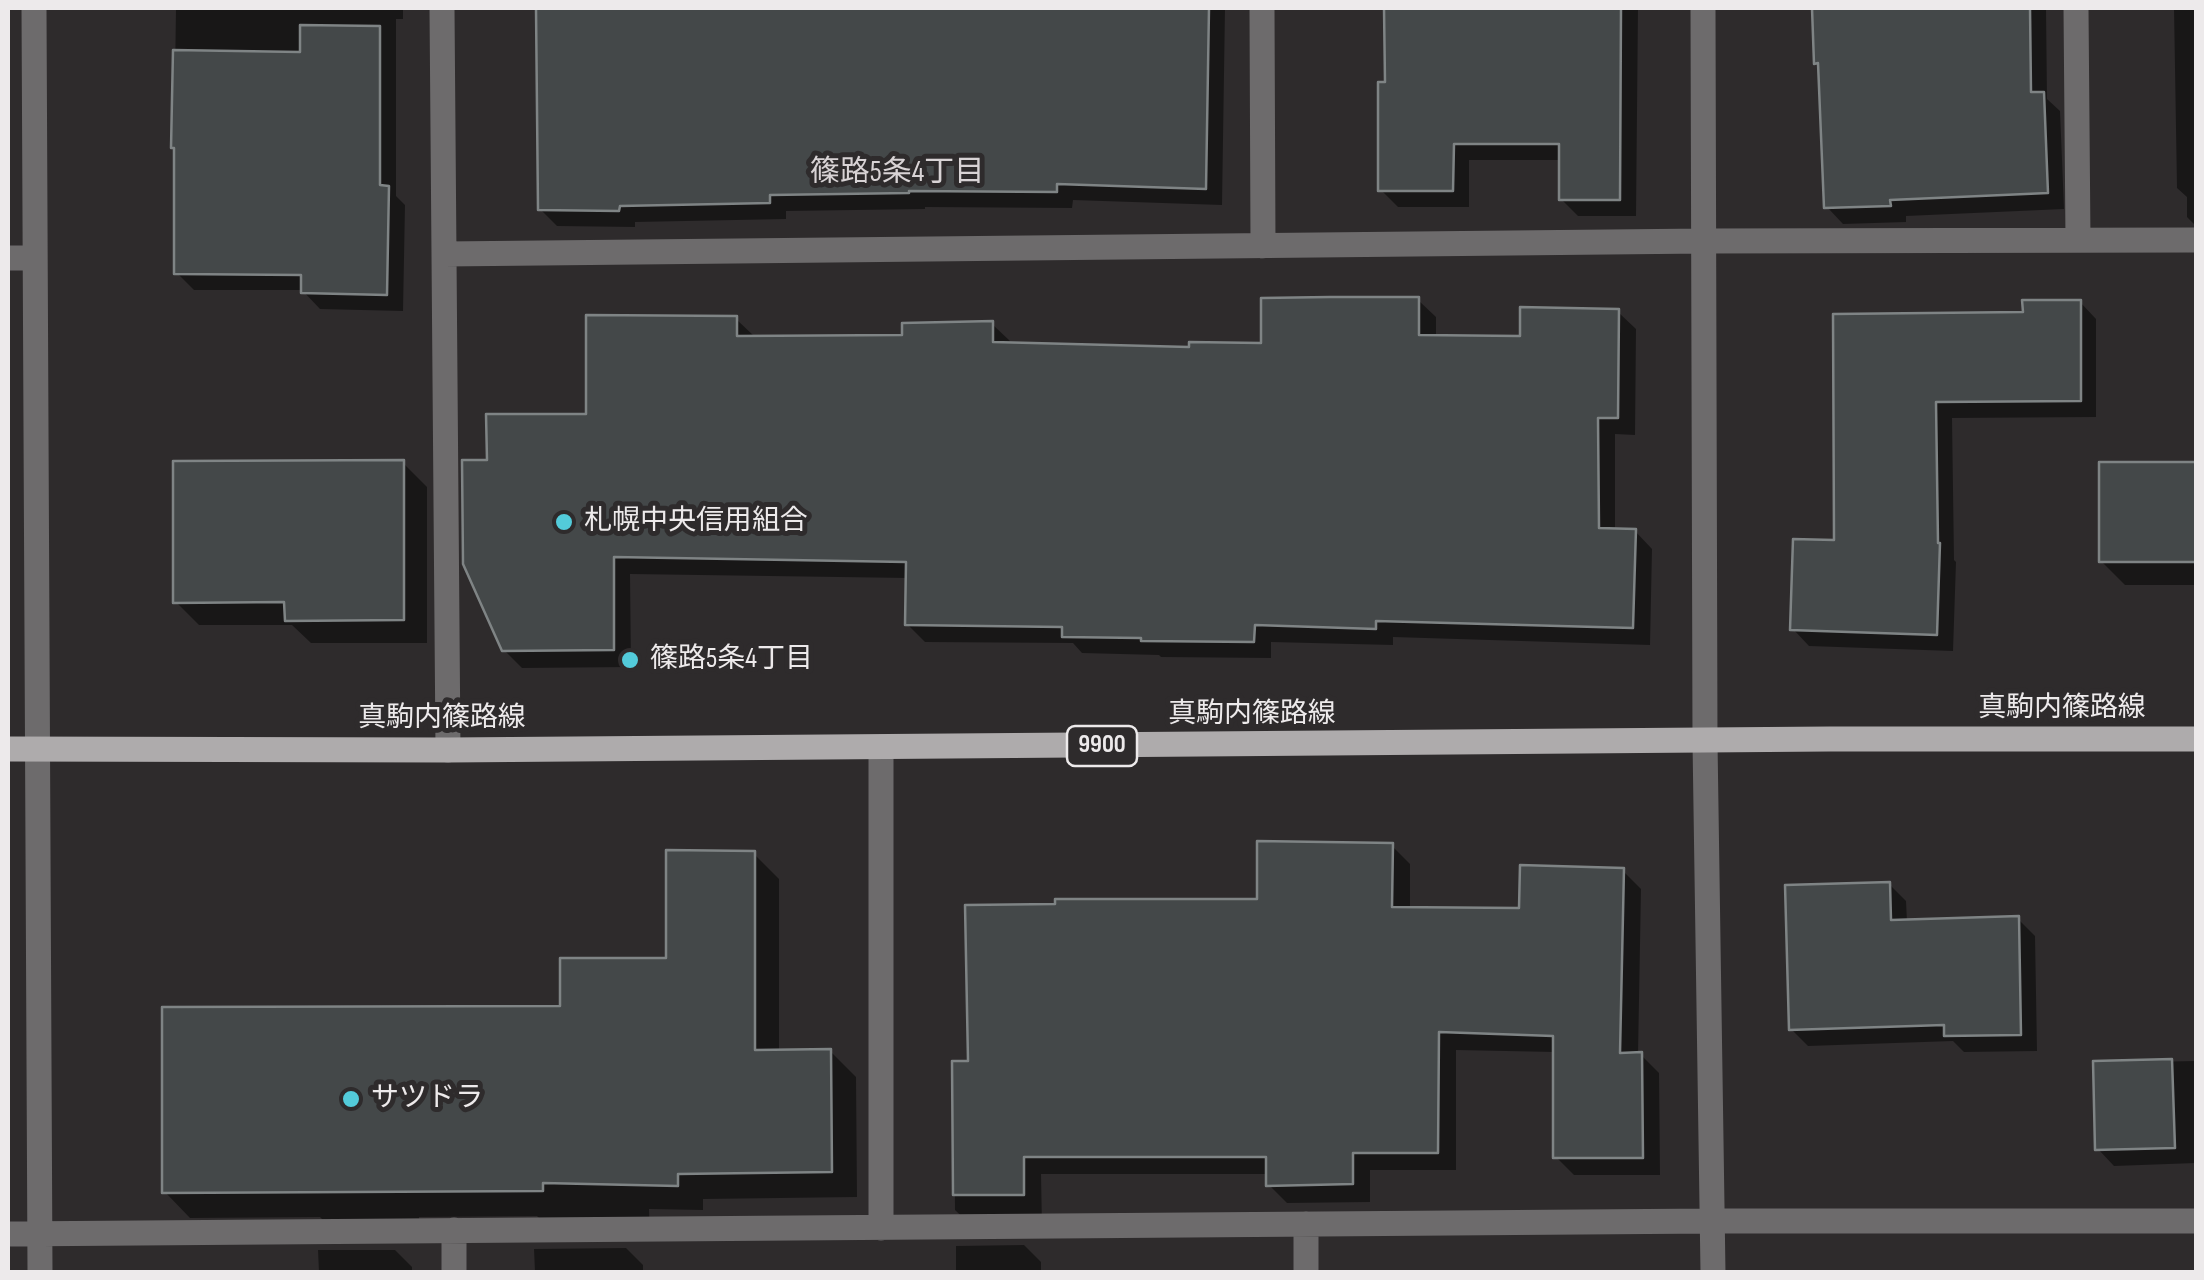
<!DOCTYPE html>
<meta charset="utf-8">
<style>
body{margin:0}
#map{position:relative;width:2204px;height:1280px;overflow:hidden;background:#2e2b2c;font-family:"Sofia Sans Condensed",sans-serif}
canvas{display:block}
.frame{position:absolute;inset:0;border:10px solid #edeaeb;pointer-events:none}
</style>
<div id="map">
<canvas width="2204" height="1280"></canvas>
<div class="frame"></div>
</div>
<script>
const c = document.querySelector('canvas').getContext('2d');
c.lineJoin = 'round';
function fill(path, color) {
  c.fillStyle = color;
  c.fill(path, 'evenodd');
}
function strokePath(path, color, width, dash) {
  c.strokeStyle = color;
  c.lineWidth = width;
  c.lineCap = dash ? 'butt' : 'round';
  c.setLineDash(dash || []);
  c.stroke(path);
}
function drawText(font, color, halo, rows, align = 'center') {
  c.font = font + ' "Sofia Sans Condensed","Noto Sans JP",sans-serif';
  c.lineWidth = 10;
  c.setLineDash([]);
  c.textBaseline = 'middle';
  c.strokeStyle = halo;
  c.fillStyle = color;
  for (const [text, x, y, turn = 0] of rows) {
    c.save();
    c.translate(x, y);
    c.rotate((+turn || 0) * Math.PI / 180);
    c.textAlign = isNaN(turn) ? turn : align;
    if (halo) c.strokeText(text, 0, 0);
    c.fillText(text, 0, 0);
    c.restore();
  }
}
const shadow = new Path2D(`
 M 176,8 L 403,8 L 403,19 L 396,19 L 396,196 L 405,205 L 403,311 L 320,309 L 302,290 L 194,290 L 177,273 L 177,150 L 174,147 Z
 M 539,8 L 1225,8 L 1222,205 L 1073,200 L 1072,208 L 925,207 L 925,209 L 786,211 L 786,219 L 635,222 L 635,227 L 557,226 L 540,209 Z
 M 1386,8 L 1638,8 L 1636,216 L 1578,216 L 1561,199 L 1561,160 L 1469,160 L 1469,207 L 1398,207 L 1381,190 L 1387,84 Z
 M 1815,8 L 2046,8 L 2047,99 L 2060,111 L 2064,209 L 1906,216 L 1906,222 L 1843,224 L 1827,207 L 1821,66 L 1817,62 Z
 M 2174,8 L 2196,8 L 2196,226 L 2187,217 L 2187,197 L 2177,188 Z
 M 1418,300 L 1436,317 L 1436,338 L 1522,339 L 1618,312 L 1636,329 L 1635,435 L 1615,434 L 1615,531 L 1635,531 L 1652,549 L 1650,645 L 1393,637 L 1393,645 L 1271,642 L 1271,658 L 1161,657 L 1159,655 L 1082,653 L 1073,643 L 925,642 L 907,624 L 908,578 L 630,574 L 631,667 L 522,668 L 504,650 L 490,463 L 589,416 L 736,319 L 754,336 L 905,338 L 992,324 L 1010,341 L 1010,344 L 1191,349 L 1264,346 Z
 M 2080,302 L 2096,319 L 2096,417 L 1952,418 L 1954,560 L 1956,562 L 1953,651 L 1809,646 L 1793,629 L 1836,543 L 1835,317 L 2025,315 Z
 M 403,463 L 427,487 L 427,643 L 311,643 L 292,625 L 199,625 L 176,602 Z
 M 2102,464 L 2196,464 L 2196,585 L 2125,585 L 2101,561 Z
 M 1392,846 L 1410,864 L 1410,909 L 1521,911 L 1623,871 L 1641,889 L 1638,1055 L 1641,1055 L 1659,1073 L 1660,1175 L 1574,1175 L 1556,1157 L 1555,1052 L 1456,1050 L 1456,1170 L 1370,1170 L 1370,1202 L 1287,1203 L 1269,1185 L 1269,1174 L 1041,1174 L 1042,1227 L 974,1228 L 955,1210 L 954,1064 L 971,1064 L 1259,902 Z
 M 754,854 L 779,879 L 779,1052 L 830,1051 L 856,1077 L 857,1197 L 703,1199 L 703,1210 L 649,1209 L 650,1238 L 559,1238 L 537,1216 L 419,1217 L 420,1240 L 343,1240 L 320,1217 L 190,1218 L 165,1192 L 669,961 Z
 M 1889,884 L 1906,901 L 1907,922 L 2018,919 L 2035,936 L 2037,1051 L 1964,1052 L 1953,1041 L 1808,1046 L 1791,1029 Z
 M 2196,1061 L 2196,1163 L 2114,1166 L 2098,1149 L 2095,1063 Z
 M 1024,1245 L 1041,1262 L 1041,1272 L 956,1272 L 956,1246 Z
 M 626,1248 L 643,1265 L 643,1272 L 535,1272 L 534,1249 Z
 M 318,1250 L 395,1250 L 412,1267 L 412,1272 L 319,1272 Z`);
const building = new Path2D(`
 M 536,8 L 1209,8 L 1206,189 L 1057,184 L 1057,192 L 909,191 L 909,193 L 770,195 L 770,203 L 620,206 L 619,211 L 538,210 Z
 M 1384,8 L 1621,8 L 1620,200 L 1559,200 L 1559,144 L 1454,144 L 1453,191 L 1378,191 L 1378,82 L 1385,82 Z
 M 1812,8 L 2030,8 L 2031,92 L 2044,92 L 2048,193 L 1890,200 L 1891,206 L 1824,208 L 1818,63 L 1814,64 Z
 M 300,25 L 380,26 L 380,185 L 389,186 L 387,295 L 301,293 L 301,275 L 174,274 L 174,148 L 171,148 L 173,50 L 300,52 Z
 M 1330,297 L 1419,297 L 1419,335 L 1520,336 L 1520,307 L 1619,309 L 1618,418 L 1598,418 L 1599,528 L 1636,529 L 1633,628 L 1376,621 L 1376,629 L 1255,625 L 1254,642 L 1141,641 L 1141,638 L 1062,637 L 1062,627 L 905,625 L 906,562 L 614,557 L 614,650 L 502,651 L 463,564 L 462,460 L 487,460 L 486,414 L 586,414 L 586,315 L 737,316 L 737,336 L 902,335 L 902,323 L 993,321 L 993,342 L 1189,347 L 1189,342 L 1261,343 L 1261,298 Z
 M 2022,300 L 2081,300 L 2081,401 L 1936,402 L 1938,543 L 1940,543 L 1937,635 L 1790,630 L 1793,539 L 1834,540 L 1833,314 L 2023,312 Z
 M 404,460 L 404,620 L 285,621 L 284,602 L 173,603 L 173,461 Z
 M 2099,462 L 2196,462 L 2196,562 L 2099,562 Z
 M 1257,841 L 1393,843 L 1392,907 L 1519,908 L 1520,865 L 1624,868 L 1620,1053 L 1642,1052 L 1643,1158 L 1553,1158 L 1553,1036 L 1439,1032 L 1438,1153 L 1353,1153 L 1353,1184 L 1266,1186 L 1266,1157 L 1024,1157 L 1024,1195 L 953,1195 L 952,1061 L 968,1061 L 965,905 L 1055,904 L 1055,899 L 1257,899 Z
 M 666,850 L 755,851 L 755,1050 L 831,1049 L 832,1172 L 678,1174 L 678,1186 L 543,1183 L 543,1191 L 162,1193 L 162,1007 L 560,1006 L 560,958 L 666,958 Z
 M 1890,882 L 1891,920 L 2019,916 L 2021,1035 L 1944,1036 L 1944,1025 L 1789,1030 L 1785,885 Z
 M 2172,1059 L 2175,1148 L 2095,1150 L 2093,1061 Z`);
const street = new Path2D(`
 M 34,8 L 40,1272
 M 442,8 L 448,750
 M 1262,8 L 1263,246
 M 1703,8 L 1705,742 L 1713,1272
 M 2076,8 L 2078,240
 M 444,254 L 1705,241 L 2196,240
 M 8,258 L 35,258
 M 881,747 L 881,1228
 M 1306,1224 L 1306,1272
 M 454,1230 L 454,1272
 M 8,1234 L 1713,1221 L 2196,1221`);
const primary = new Path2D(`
 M 8,749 L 448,750 L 1830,739 L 2196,739`);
const markers = [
 [564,522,10,"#53cbda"],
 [630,660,10,"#53cbda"],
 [351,1099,10,"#53cbda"]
];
const shields = [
 [1102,746,70]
];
const shieldNames = [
 ["9900",1102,746]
];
const poiNames = [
 ["札幌中央信用組合",584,522],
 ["篠路5条4丁目",650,660],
 ["サツドラ",371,1099]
];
const streetNames = [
 ["真駒内篠路線",2062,709],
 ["真駒内篠路線",1252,715],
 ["真駒内篠路線",442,719]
];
const neighbourhoodNames = [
 ["篠路5条4丁目",897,173]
];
fill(shadow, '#0007');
fill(building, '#444849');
strokePath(building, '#7f8485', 2.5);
strokePath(street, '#6d6b6c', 25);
strokePath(primary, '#aeabac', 25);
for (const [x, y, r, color] of markers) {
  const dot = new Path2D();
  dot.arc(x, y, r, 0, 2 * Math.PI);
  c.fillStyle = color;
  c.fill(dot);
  strokePath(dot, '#2e2b2c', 4);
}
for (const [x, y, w] of shields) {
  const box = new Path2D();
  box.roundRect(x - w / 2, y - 20, w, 40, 8);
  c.fillStyle = '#2e2b2c';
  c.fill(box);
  strokePath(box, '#edeaeb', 2.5);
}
drawText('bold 25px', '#edeaeb', null, shieldNames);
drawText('28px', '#edeaeb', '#2e2b2c', poiNames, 'left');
drawText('28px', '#edeaeb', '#2e2b2c', streetNames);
drawText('30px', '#d8d3d5', '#2e2b2c', neighbourhoodNames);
</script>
